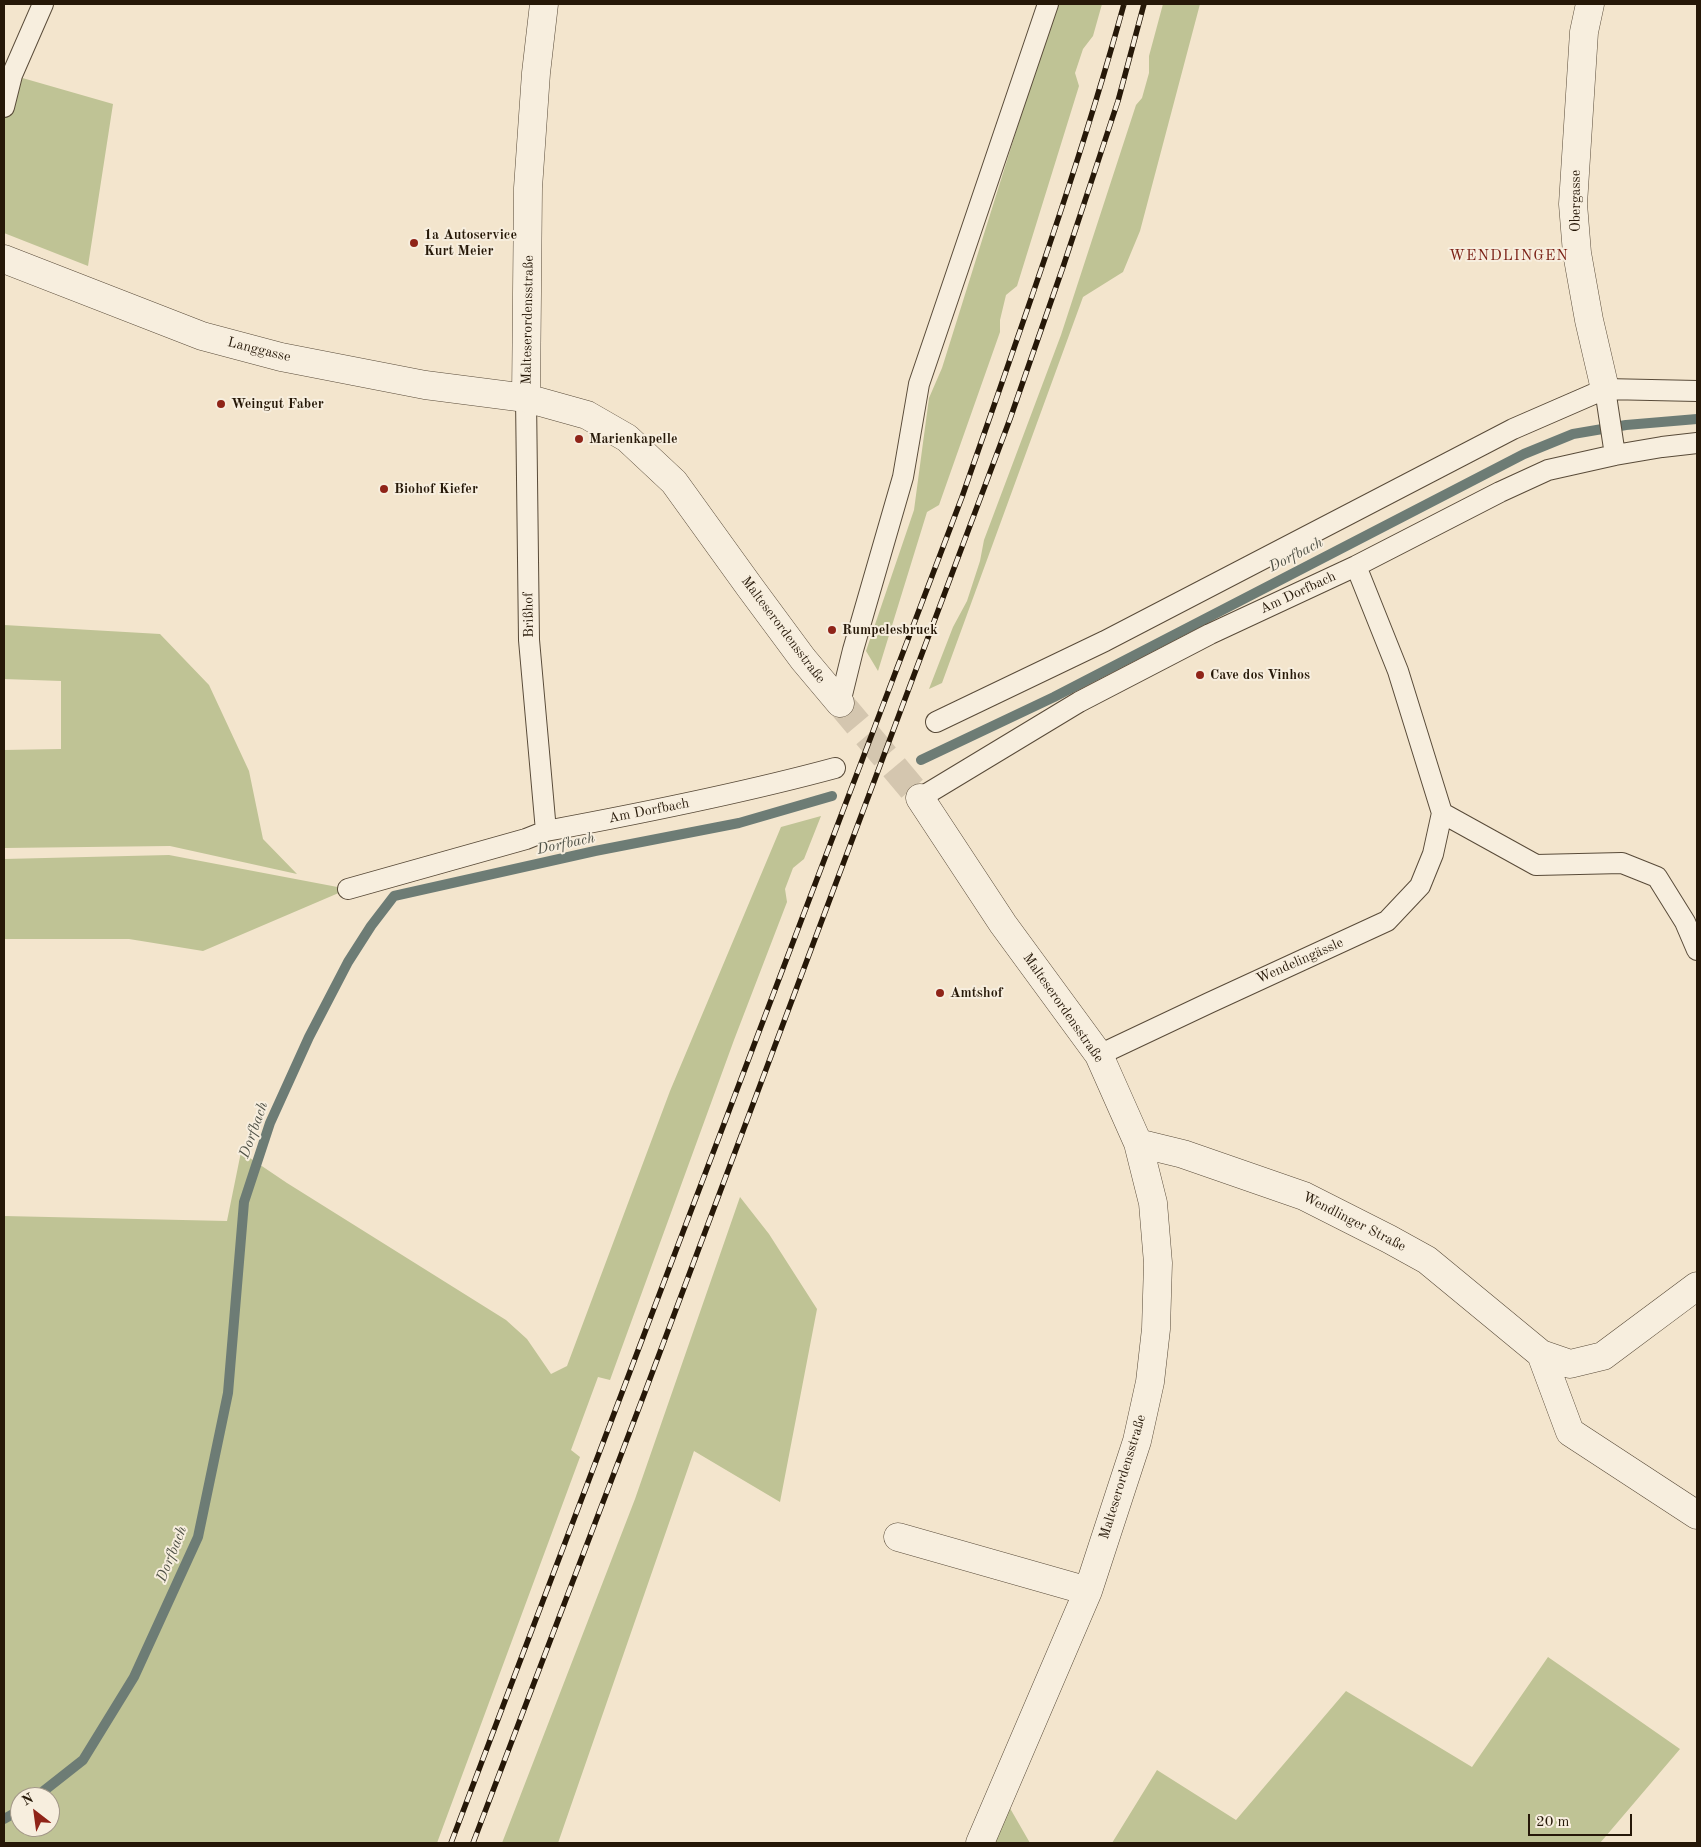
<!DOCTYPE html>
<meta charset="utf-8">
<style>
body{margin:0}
#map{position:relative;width:1701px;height:1847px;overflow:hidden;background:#f3e5cd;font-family:"Old Standard TT",serif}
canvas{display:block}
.frame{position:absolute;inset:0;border:5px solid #261808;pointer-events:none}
.north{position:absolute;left:10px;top:1787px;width:50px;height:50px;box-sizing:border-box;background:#f7eede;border:1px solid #a39888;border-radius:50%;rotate:330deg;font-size:14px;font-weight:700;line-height:20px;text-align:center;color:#261808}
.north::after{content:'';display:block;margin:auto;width:18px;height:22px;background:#8f2418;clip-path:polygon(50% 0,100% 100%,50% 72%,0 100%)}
.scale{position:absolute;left:1528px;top:1814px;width:104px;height:22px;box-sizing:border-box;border:2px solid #261808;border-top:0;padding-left:6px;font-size:15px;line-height:18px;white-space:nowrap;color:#261808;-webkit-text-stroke:4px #f7eede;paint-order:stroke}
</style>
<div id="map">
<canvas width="1701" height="1847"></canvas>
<div class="frame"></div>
<div class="north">N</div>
<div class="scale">20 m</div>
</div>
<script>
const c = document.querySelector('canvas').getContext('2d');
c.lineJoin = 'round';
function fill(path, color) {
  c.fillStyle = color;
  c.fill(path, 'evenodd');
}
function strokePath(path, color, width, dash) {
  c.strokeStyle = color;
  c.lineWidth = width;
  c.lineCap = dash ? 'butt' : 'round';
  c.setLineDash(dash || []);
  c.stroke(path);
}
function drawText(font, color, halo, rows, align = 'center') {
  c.font = font + ' "Old Standard TT",serif';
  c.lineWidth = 4;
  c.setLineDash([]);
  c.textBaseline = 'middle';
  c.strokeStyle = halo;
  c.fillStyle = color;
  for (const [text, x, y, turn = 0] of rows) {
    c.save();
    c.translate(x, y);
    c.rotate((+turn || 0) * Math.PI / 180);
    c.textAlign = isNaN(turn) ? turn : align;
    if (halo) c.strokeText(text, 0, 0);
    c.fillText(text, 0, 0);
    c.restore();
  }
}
const green = new Path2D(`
 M 1056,4 L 1102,4 L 1093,36 L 1083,49 L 1075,73 L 1079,86 L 1017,286 L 1006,295 L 1000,320 L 1000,332 L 939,505 L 927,512 L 878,671 L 866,651 L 914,510 L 929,398 L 942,368 Z
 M 1163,4 L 1200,4 L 1140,231 L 1123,272 L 1083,297 L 942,683 L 929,689 L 953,627 L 967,601 L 980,561 L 984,540 L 1061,335 L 1136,105 L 1142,98 L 1149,73 L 1149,56 Z
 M 12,75 L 113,104 L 88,266 L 4,233 L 4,107 Z
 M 4,625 L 160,634 L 209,685 L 249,771 L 263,839 L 297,874 L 170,846 L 4,848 L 4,750 L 61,749 L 61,681 L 4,679 Z
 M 821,816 L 804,859 L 793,868 L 785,889 L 787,902 L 734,1040 L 610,1380 L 598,1377 L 571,1450 L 580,1457 L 437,1843 L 4,1843 L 4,1216 L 227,1221 L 241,1152 L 287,1183 L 506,1320 L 527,1339 L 551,1374 L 567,1366 L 670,1091 L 781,827 ZM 20,1797 L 50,1797 L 50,1827 L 20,1827 Z
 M 169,855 L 348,889 L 203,951 L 129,939 L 4,939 L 4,859 Z
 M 740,1197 L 769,1234 L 817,1309 L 780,1502 L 694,1451 L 558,1843 L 502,1843 L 635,1499 Z
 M 1548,1657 L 1680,1749 L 1600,1843 L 1112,1843 L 1157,1770 L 1236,1820 L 1346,1691 L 1472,1767 Z
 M 1007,1803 L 1030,1843 L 990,1843 Z`);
const stream = new Path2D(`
 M 921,760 L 1054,697 L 1524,454 L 1573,434 L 1626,425 L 1697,419
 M 36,1797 L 83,1760 L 134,1677 L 198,1537 L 228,1393 L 244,1202 L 270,1123 L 309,1037 L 348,962 L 371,926 L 394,896 L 595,851 L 739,823 L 832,796
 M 4,1819 L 20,1810`);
const streetTunnel = new Path2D(`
 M 840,703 L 920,798`);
const lane = new Path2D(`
 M 4,107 L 12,75 L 43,4
 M 1605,389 L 1615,455
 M 526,398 L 529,640 L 546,831
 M 840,703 L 853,650 L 903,477 L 919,384 L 1048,4
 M 936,722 L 1105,641 L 1513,429 L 1605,389 L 1697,391
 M 920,798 L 1079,702 L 1210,634 L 1356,566 L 1500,492 L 1548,470 L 1615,455 L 1662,447 L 1697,443
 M 1442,813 L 1536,865 L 1622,863 L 1657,877 L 1685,922 L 1697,950
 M 348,889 L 526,839 L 546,831 C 643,813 739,794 835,768
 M 1099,1055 L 1209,1003 L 1387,921 L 1420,886 L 1433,854 L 1442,813 L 1398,671 L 1356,566`);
const street = new Path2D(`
 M 1590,4 L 1584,32 L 1573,204 L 1577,253 L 1589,320 L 1605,389
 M 4,259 L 202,336 L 281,357 L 425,385 L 526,398 L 587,415 L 627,438 L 674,482 L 749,586 L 803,659 L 840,703
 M 526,398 L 528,188 L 536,73 L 544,4
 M 920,798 L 1003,924 L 1099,1055 L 1138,1143 L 1153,1203 L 1158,1263 L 1156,1329 L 1150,1382 L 1137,1441 L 1088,1591 L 980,1843
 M 1138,1143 L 1183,1154 L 1304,1196 L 1389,1239 L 1427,1260 L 1541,1354 L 1570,1364 L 1603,1356 L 1697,1286
 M 1541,1354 L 1570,1432 L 1697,1515
 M 898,1537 L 1088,1591`);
const rail = new Path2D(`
 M 451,1843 L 962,497 C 1019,333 1078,171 1124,4
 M 473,1843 L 645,1392 L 1010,419 L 1063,267 L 1118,101 L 1144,4`);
const markers = [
 [414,243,5,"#8f2418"],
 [221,404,5,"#8f2418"],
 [579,439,5,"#8f2418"],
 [384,489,5,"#8f2418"],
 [832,630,5,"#8f2418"],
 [1200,675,5,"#8f2418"],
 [940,993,5,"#8f2418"]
];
const streetNames = [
 ["Obergasse",1576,201,-90],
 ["Malteserordensstraße",528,320,-89],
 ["Langgasse",259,350,14],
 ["Am Dorfbach",1298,593,-25],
 ["Brißhof",529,615,-91],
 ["Malteserordensstraße",783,630,53],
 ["Am Dorfbach",649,811,-11],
 ["Wendelingässle",1300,961,-24],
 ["Malteserordensstraße",1063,1008,55],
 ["Wendlinger Straße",1354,1222,27],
 ["Malteserordensstraße",1123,1477,-73]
];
const poiNames = [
 ["1a Autoservice",424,235],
 ["Kurt Meier",424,251],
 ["Weingut Faber",231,404],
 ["Marienkapelle",589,439],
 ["Biohof Kiefer",394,489],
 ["Rumpelesbruck",842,630],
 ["Cave dos Vinhos",1210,675],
 ["Amtshof",950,993]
];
const neighbourhoodNames = [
 ["WENDLINGEN",1509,256]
];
const waterNames = [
 ["Dorfbach",1296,555,-27],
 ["Dorfbach",566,844,-12],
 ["Dorfbach",254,1130,-70],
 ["Dorfbach",172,1554,-68]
];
fill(green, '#bfc395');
strokePath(stream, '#6d7c75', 10);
strokePath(streetTunnel, '#d4c6af', 28, [28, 14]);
strokePath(lane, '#594b39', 22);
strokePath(street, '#594b39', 29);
strokePath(lane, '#f7eede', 20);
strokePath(street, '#f7eede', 28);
strokePath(rail, '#261808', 5.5);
strokePath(rail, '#f7eede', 4, [11]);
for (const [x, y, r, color] of markers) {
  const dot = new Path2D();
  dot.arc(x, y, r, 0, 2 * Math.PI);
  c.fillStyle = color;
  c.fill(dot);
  strokePath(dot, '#f7eede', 2);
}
drawText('14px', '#261808', '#f7eede', streetNames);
drawText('bold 14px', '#261808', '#f7eede', poiNames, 'left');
c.letterSpacing = '1px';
drawText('15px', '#7a1f14', '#f7eede', neighbourhoodNames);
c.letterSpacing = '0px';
drawText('italic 15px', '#505247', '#f7eede', waterNames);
</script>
